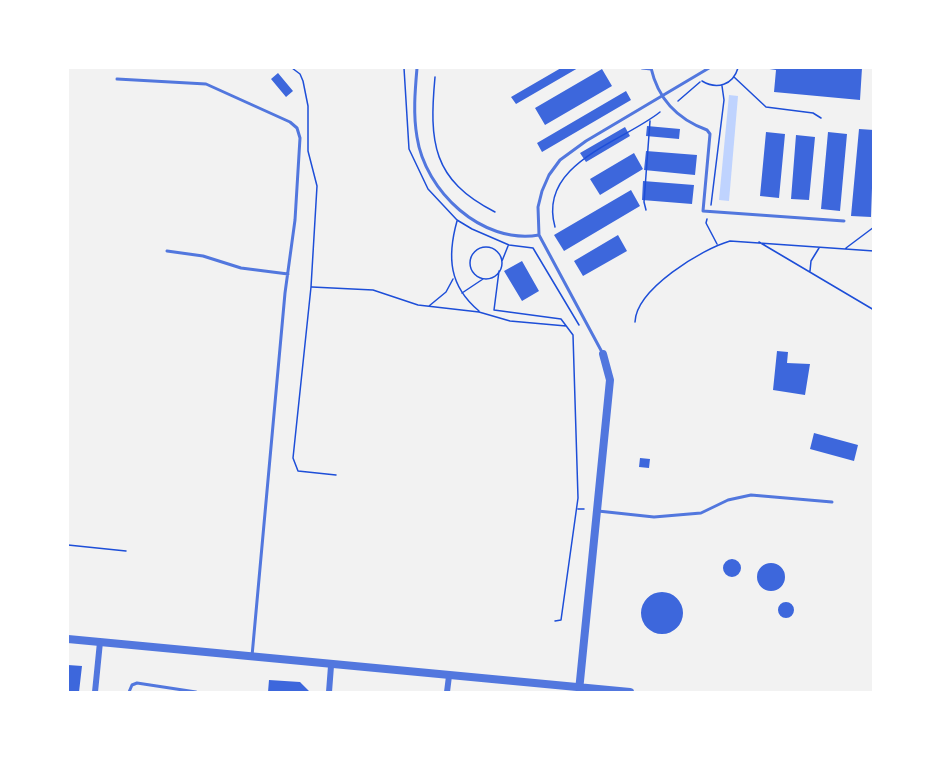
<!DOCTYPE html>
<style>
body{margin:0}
#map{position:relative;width:941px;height:760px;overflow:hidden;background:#f2f2f2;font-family:"Sofia Sans Condensed",sans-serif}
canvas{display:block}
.frame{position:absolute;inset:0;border:69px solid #fff;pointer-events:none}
</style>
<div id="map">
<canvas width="941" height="760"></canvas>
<div class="frame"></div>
</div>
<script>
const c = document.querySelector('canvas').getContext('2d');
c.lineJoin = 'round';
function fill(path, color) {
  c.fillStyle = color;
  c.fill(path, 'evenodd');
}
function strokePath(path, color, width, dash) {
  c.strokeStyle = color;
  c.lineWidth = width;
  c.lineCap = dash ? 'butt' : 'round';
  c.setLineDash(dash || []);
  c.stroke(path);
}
const water = new Path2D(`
 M 729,95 L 738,96 L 729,201 L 719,200 Z`);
const building = new Path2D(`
 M 561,68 L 578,68 L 516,104 L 511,97 Z
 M 763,68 L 862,68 L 860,100 L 774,92 L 776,70 Z
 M 602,69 L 612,86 L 545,125 L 535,108 Z
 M 278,73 L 293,91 L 286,97 L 271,79 Z
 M 626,91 L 631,100 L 542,152 L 537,143 Z
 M 647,126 L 680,129 L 679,139 L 646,136 Z
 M 625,127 L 630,136 L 586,162 L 580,153 Z
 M 859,129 L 874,130 L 871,217 L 851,216 Z
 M 766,132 L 785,134 L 779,198 L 760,196 Z
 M 828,132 L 847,134 L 840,211 L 821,209 Z
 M 796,135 L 815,137 L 809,200 L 791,199 Z
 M 646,151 L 697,155 L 695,175 L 644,170 Z
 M 634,153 L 643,169 L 600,195 L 590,179 Z
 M 643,181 L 694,185 L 692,204 L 642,200 Z
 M 631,190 L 640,206 L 564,251 L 554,235 Z
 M 618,235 L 627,251 L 583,276 L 574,261 Z
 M 522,261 L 539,291 L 522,301 L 504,271 Z
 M 777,351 L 788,352 L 787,363 L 810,364 L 805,395 L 773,390 Z
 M 814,433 L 858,445 L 854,461 L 810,449 Z
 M 640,458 L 650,459 L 649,468 L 639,467 Z
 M723 568a9 9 0 1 1 18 0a9 9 0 1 1-18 0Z
 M757 577a14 14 0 1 1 28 0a14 14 0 1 1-28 0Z
 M641 613a21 21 0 1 1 42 0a21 21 0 1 1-42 0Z
 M778 610a8 8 0 1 1 16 0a8 8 0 1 1-16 0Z
 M 68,665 L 82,666 L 79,692 L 68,692 Z
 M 269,680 L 300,682 L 310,692 L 268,692 Z`);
const path = new Path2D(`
 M 292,68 L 300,74 L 303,81 L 308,106 L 308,151 L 317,186 L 311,287 L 293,458 L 298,471 L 336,475
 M 404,68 L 409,149 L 428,189 L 457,220 L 472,229 L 509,245 L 533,248 L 579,325
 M 435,77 C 429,142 432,180 495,212
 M 734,77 L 766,107 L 813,113 L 821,118
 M 702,81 C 717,90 733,85 738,68
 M 678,101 L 700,82
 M 711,205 L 724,100 L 722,86
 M 646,210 L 644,202 L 650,121
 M 707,219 L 706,223 L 717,244
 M 457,221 C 447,257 449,286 479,311
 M 555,227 C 537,163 623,142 660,112
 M 759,242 L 874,310
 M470 263a16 16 0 1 1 32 0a16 16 0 1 1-32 0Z
 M 846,248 L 874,227
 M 502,261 L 508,246
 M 499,271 L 494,310 L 561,319 L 573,335 L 578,498 L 561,620 L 555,621
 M 810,271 L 811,261 L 819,248
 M 312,287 L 373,290 L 418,305 L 479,312 L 510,321 L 566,326
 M 462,293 L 483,279
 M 429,306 L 446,292 L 453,279
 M 635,322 C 636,289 702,249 730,241 L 874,251
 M 578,509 L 584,509
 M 68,545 L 126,551`);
const service = new Path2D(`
 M 417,68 C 415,91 413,114 417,137 C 425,191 482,245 539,235
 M 642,68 L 651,69
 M 651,68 C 658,99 677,119 707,130 L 710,134 L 703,211 L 844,221
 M 117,79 L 206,84 L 290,122 L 297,128 L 300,138 L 295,220 L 285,293 L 252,656
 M 167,251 L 203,256 L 241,268 L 288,274
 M 603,354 L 539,235 L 538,207 L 542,191 L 549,175 L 560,160 L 586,141 L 709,68
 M 598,511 L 654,517 L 701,513 L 728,500 L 751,495 L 832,502
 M 129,692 L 132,685 L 137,683 L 196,692`);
const minor = new Path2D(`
 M 95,692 L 100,642
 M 329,692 L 331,666
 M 447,692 L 449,676`);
const tertiary = new Path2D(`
 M 68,639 L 630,692
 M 579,691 L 610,380 L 603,354`);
fill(water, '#bfd3fe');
fill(building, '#3d67dc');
strokePath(path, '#1d4ed8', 1.5);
strokePath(service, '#5277de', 3);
strokePath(minor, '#5277de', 6);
strokePath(tertiary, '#5277de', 8);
</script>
